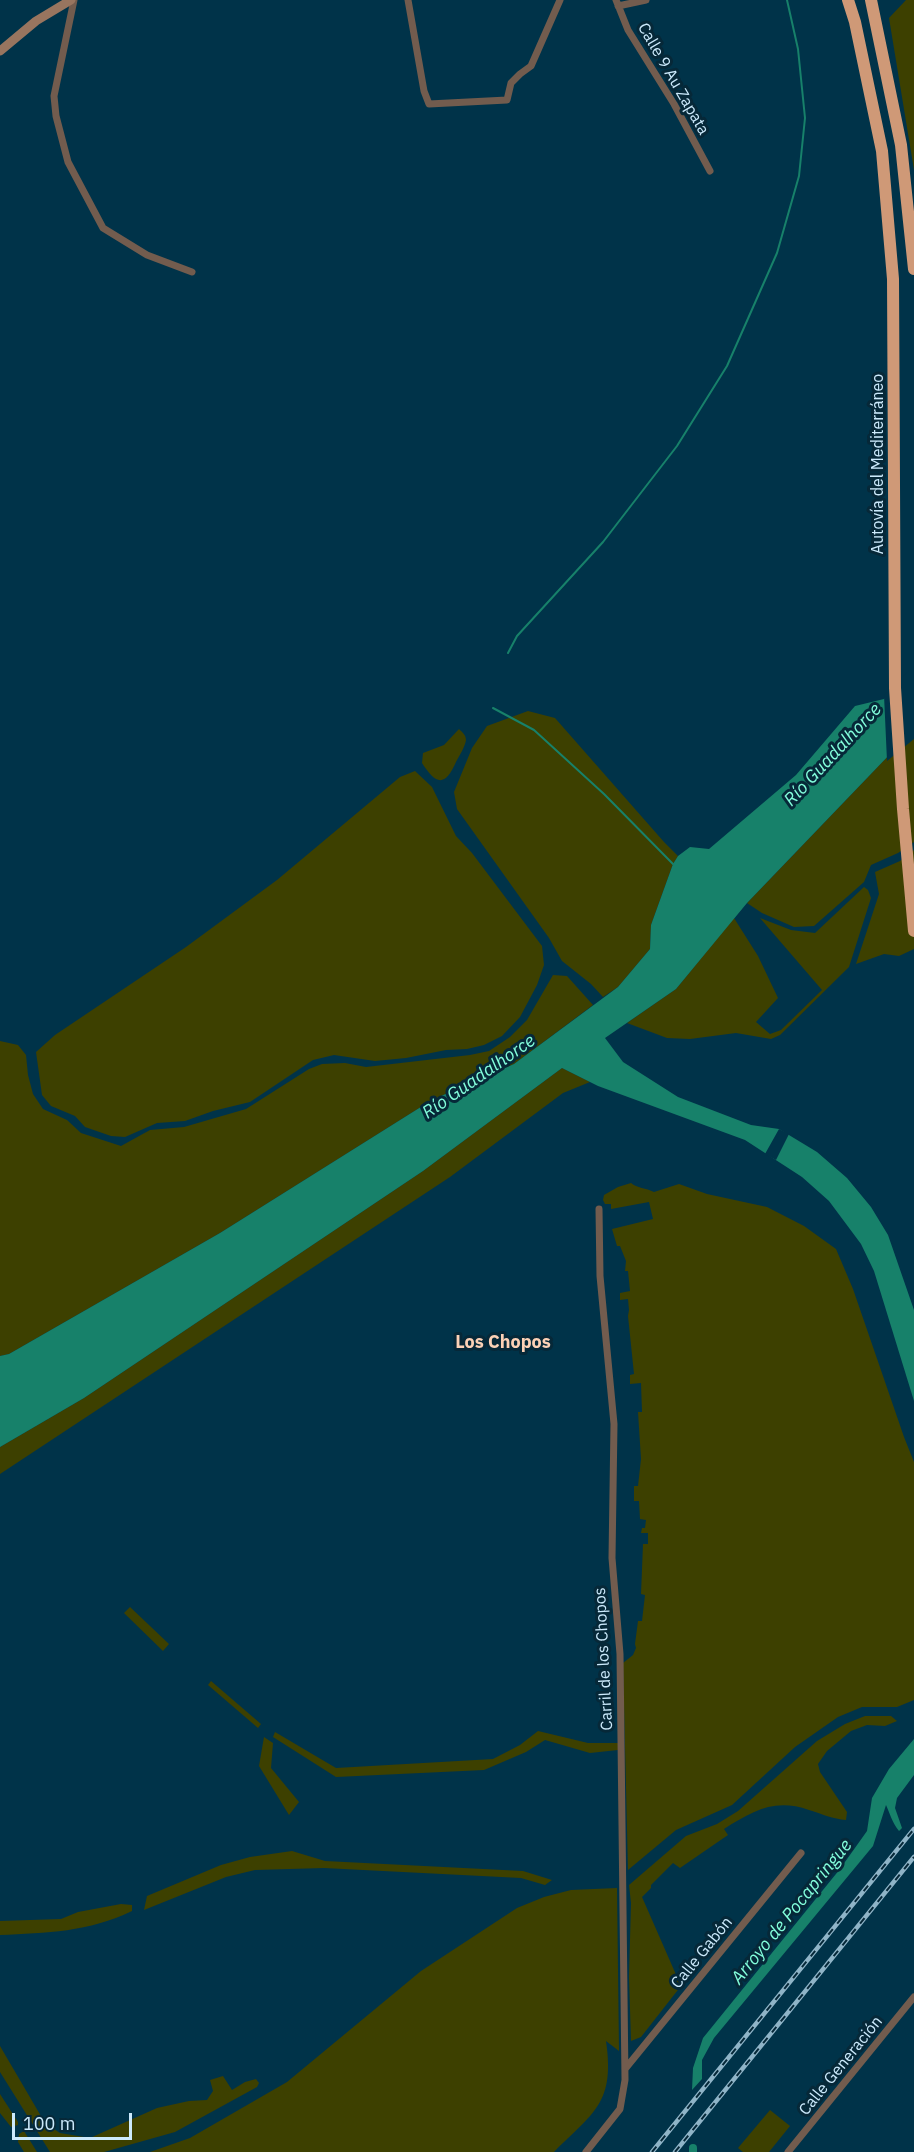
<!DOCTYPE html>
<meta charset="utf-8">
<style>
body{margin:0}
#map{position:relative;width:914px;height:2152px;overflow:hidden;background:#003349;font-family:"IBM Plex Sans",sans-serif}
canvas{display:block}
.scale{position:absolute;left:12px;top:2113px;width:120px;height:27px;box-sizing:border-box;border:3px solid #cceafc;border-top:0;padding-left:8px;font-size:18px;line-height:21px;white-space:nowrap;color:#cceafc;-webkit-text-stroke:4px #062838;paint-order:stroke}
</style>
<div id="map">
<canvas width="914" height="2152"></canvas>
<div class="scale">100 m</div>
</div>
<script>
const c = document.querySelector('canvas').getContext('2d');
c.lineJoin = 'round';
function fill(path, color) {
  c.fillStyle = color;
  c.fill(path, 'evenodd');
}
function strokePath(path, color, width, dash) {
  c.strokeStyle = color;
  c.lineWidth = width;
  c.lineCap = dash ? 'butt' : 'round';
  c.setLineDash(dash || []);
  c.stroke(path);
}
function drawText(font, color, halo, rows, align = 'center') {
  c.font = font + ' "IBM Plex Sans",sans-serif';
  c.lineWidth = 6;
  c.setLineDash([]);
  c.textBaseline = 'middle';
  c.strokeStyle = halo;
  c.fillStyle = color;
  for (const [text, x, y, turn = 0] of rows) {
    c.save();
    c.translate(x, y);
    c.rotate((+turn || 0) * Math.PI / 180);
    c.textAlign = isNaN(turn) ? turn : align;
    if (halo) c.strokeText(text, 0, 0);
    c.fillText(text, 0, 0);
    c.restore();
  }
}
const green = new Path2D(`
 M 906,0 L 914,0 L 914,170 L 889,18 Z
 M 528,711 L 555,718 L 664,842 L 678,856 L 673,864 L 651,925 L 650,949 L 618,987 L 603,997 L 591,984 L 562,961 L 549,938 L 457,809 L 454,792 L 472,748 L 487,726 Z
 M 459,729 C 462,732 466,735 466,740 C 465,747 459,756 456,762 C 445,787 436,785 422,763 L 423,753 L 444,745 Z
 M 914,735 L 914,842 L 898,853 L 871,865 L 864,882 L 814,926 L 794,927 L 762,913 L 747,903 L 893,751 Z
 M 415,771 L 432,787 L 456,836 L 472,853 L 542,946 L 544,965 L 537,985 L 520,1017 L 502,1036 L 484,1045 L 467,1049 L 446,1050 L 406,1058 L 375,1061 L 334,1055 L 313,1060 L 250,1102 L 213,1111 L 185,1121 L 157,1123 L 125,1137 L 111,1136 L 85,1127 L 75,1116 L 51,1106 L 42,1095 L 36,1052 L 55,1035 L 186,947 L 277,880 L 400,777 Z
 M 914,850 L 914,949 L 899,956 L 884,954 L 856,964 L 879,894 L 875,872 L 900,861 Z
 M 864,887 L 868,890 L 871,898 L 849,967 L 780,1035 L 771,1039 L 736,1033 L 690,1039 L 667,1038 L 627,1023 L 676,989 L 734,918 L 758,956 L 778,998 L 756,1022 L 770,1034 L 781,1030 L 822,990 L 760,918 L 791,930 L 815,933 Z
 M 553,975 L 567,976 L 593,1005 L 514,1064 L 432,1100 L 220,1233 L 9,1354 L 0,1356 L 0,1041 L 18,1045 L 26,1055 L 28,1075 L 33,1094 L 43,1109 L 67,1120 L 81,1133 L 121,1146 L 150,1130 L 184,1127 L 246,1109 L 309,1069 L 322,1064 L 345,1063 L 366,1067 L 470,1055 L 489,1051 L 510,1037 L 527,1020 Z
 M 562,1068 L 590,1082 L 563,1093 L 450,1177 L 0,1474 L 0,1447 L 84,1398 L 423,1171 Z
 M 631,1183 C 637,1188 646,1188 654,1192 L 679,1184 L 707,1194 L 767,1207 L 804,1226 L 836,1249 L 853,1289 L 904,1437 L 914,1462 L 914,1700 L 897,1707 L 862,1707 L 838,1717 L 795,1747 L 732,1805 L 676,1830 L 628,1870 L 623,1663 L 633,1655 L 636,1648 L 635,1644 L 638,1621 L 642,1621 L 645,1595 L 641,1594 L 643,1544 L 648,1544 L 648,1533 L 641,1533 L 642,1528 L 645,1528 L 646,1520 L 640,1519 L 639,1501 L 634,1501 L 634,1486 L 638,1486 L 641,1459 L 638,1412 L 642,1412 L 641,1383 L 630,1384 L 630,1375 L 634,1374 L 628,1316 L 629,1310 L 628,1299 L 620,1300 L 620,1293 L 630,1291 L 628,1271 L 625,1271 L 626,1261 L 620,1246 L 617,1246 L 612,1229 L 653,1219 L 649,1202 L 611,1209 L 611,1204 L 605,1204 L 603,1200 L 604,1195 L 618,1187 Z
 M 130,1607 L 169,1644 L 163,1651 L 124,1613 Z
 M 211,1681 L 261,1724 L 258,1728 L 208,1685 Z
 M 865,1716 L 891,1716 L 897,1721 L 885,1726 L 867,1725 L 851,1731 L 827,1751 L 818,1764 L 820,1772 L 847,1812 L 846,1820 C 833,1819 822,1814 809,1810 C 774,1798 753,1811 724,1829 L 728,1835 L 680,1868 L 673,1863 L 651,1885 L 651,1888 L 642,1897 L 681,1986 L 641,2037 L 631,2041 L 629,1977 L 631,1903 L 629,1885 L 686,1836 L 717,1824 L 738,1811 L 817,1741 L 845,1724 Z
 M 538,1731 L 588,1743 L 618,1743 L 618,1750 L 590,1753 L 545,1740 L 526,1752 L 484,1770 L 336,1777 L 273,1737 L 275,1732 L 336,1768 L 493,1759 L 520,1745 Z
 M 264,1737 L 273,1743 L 271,1768 L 299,1802 L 289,1815 L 259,1766 Z
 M 292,1851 L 325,1861 L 523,1871 L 552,1880 L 545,1885 L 521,1878 L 324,1868 L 255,1870 L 226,1877 L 144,1910 L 147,1896 L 221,1865 L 250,1857 Z
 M 617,1888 L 619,2051 L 606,2041 C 615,2103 594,2112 554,2152 L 150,2152 L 190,2138 L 287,2082 L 421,1971 L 517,1908 L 544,1897 L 571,1890 Z
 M 121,1904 L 132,1905 L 132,1911 C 89,1932 46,1933 0,1935 L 0,1921 L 61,1919 L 78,1912 Z
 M 0,2046 L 45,2123 L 60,2133 L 90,2138 L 157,2108 L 189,2101 L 207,2100 L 213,2091 L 210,2080 L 223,2076 L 232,2090 L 245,2082 L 256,2079 L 259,2083 L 257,2087 L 175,2132 L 104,2152 L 50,2152 L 0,2072 Z
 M 0,2094 L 18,2122 L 18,2125 L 11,2127 L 0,2113 Z
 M 770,2110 L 790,2126 L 769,2152 L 743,2152 L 738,2148 Z
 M 24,2131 L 37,2152 L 24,2152 L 18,2142 L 19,2134 Z`);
const water = new Path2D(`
 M 914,669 L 893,751 L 747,903 L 676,989 L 605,1038 L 623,1062 L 678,1097 L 751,1125 L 779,1129 L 817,1152 L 847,1178 L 871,1207 L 888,1235 L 914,1310 L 914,1401 L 874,1271 L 861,1244 L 829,1201 L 802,1177 L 745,1140 L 598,1086 L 562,1068 L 423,1171 L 84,1398 L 0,1447 L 0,1356 L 9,1354 L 220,1233 L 432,1100 L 514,1064 L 618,987 L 650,949 L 651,925 L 673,864 L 678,856 L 690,847 L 709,849 L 796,775 L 855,706 L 884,699 Z
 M 914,1739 L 914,1775 L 897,1798 L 895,1808 L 902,1828 L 899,1831 C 892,1822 890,1814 886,1805 L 873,1846 L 714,2038 L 702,2060 L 702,2079 L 692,2090 L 693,2068 L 703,2038 L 840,1869 L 867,1831 L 872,1798 L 889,1769 Z`);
const pier = new Path2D(`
 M 914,666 L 914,739 L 887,761 L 884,695 Z
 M 779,1129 L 789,1134 L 776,1160 L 765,1154 Z`);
const stream = new Path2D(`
 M 508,653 L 517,636 L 603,542 L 677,446 L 727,366 L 777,253 L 799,176 L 805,118 L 798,49 L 787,0
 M 493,708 L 534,730 L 604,794 L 673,864`);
const canal = new Path2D(`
 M 693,2152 L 693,2148`);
const street = new Path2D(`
 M 74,0 L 54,96 L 56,116 L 68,162 L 103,228 L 147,255 L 192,272
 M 408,0 L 424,91 L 429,104 L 507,100 L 511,83 L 520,74 L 531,66 L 560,0
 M 616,0 L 628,30 L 674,104 L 710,171
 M 618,6 L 646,0
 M 625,2069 L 801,1853
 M 586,2152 L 620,2109 L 625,2080 L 620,1654 L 612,1558 L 614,1424 L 600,1276 L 599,1209
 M 788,2152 L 914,1997`);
const secondary = new Path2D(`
 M 0,51 L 36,21 L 71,0`);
const highway = new Path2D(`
 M 848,0 L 855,22 L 882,151 L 893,279 L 895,688 L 903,809 L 914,931
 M 871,0 L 901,145 L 914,269`);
const rail = new Path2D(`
 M 652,2152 L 914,1829
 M 675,2152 L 914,1857`);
const streetNames = [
 ["Calle 9 Au Zapata",673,79,60],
 ["Autovía del Mediterráneo",878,464,-90],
 ["Carril de los Chopos",604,1659,-93],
 ["Calle Gabón",702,1953,-51],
 ["Calle Generación",841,2066,-51]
];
const waterNames = [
 ["Río Guadalhorce",833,755,-47],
 ["Río Guadalhorce",479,1077,-35],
 ["Arroyo de Pocapringue",792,1912,-51]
];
const neighbourhoodNames = [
 ["Los Chopos",503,1343]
];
fill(green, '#3d4000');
fill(water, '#17816a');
fill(pier, '#003349');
strokePath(stream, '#17816a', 2);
strokePath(canal, '#17816a', 8);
strokePath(street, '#725c4e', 7);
strokePath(secondary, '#98755f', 9);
strokePath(highway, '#cf9977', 12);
strokePath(rail, '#8fb4c7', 4.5);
strokePath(rail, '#062838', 2, [7]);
drawText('16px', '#cceafc', '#062838', streetNames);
drawText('italic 18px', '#83fedc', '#062838', waterNames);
drawText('bold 18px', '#fcd1b6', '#062838', neighbourhoodNames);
</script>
